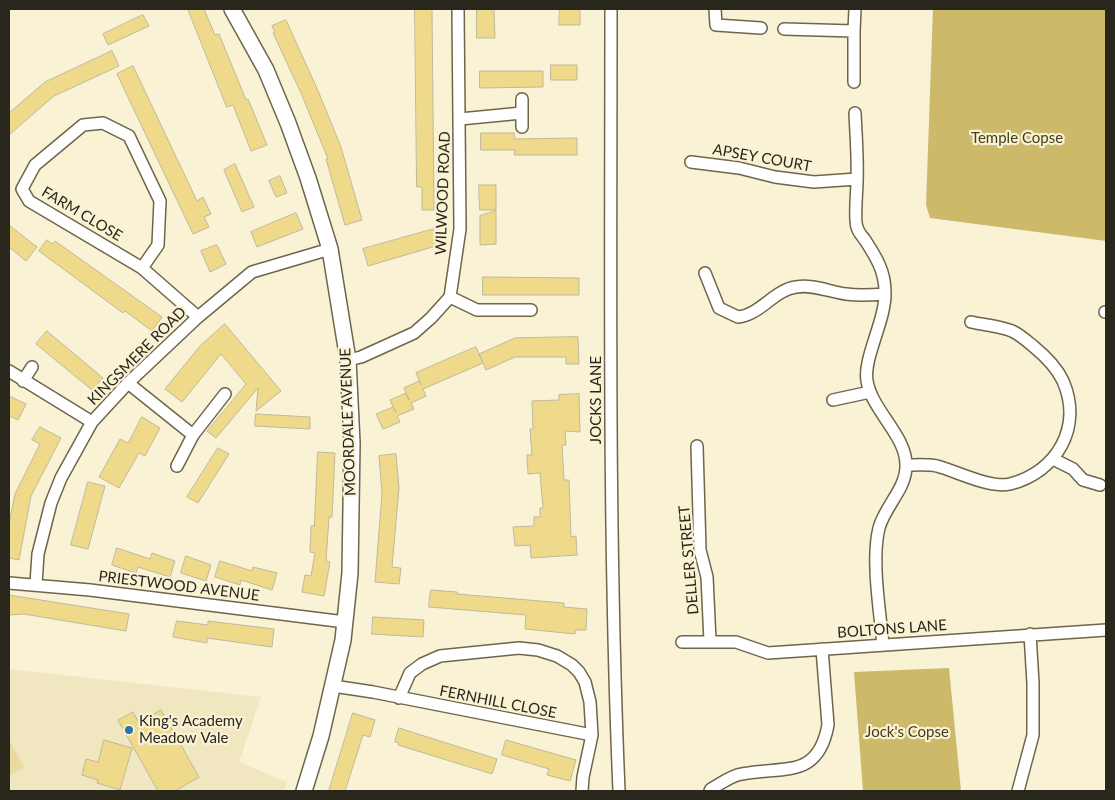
<!DOCTYPE html>
<style>
body{margin:0}
#map{position:relative;width:1115px;height:800px;overflow:hidden;background:#f9f2d4;font-family:Lato,sans-serif}
canvas{display:block}
.frame{position:absolute;inset:0;border:10px solid #29261b;pointer-events:none}
</style>
<div id="map">
<canvas width="1115" height="800"></canvas>
<div class="frame"></div>
</div>
<script>
const c = document.querySelector('canvas').getContext('2d');
c.lineJoin = 'round';
function fill(path, color) {
  c.fillStyle = color;
  c.fill(path, 'evenodd');
}
function strokePath(path, color, width, dash) {
  c.strokeStyle = color;
  c.lineWidth = width;
  c.lineCap = dash ? 'butt' : 'round';
  c.setLineDash(dash || []);
  c.stroke(path);
}
function drawText(font, color, halo, rows, align = 'center') {
  c.font = font + ' Lato,sans-serif';
  c.lineWidth = 4.5;
  c.setLineDash([]);
  c.textBaseline = 'middle';
  c.strokeStyle = halo;
  c.fillStyle = color;
  for (const [text, x, y, turn = 0] of rows) {
    c.save();
    c.translate(x, y);
    c.rotate((+turn || 0) * Math.PI / 180);
    c.textAlign = isNaN(turn) ? turn : align;
    if (halo) c.strokeText(text, 0, 0);
    c.fillText(text, 0, 0);
    c.restore();
  }
}
const built = new Path2D(`
 M 9,669 L 261,697 L 239,762 L 287,782 L 284,791 L 9,791 Z`);
const green = new Path2D(`
 M 9,740 L 24,767 L 9,776 Z`);
const forest = new Path2D(`
 M 933,9 L 1106,9 L 1106,241 L 930,218 L 926,205 Z
 M 949,668 L 961,791 L 863,791 L 854,672 Z`);
const building = new Path2D(`
 M 188,9 L 204,9 L 215,35 L 219,34 L 246,100 L 248,99 L 267,145 L 251,151 L 233,105 L 227,107 Z
 M 415,9 L 432,9 L 434,210 L 422,210 L 422,187 L 417,187 Z
 M 477,9 L 494,9 L 495,38 L 477,38 Z
 M 560,9 L 580,9 L 580,25 L 559,25 Z
 M 143,15 L 149,26 L 108,45 L 103,34 Z
 M 286,20 L 319,93 L 341,147 L 362,220 L 345,225 L 326,159 L 328,159 L 301,93 L 273,33 L 275,32 L 272,26 Z
 M 112,51 L 119,66 L 54,96 L 9,135 L 9,113 L 45,82 Z
 M 551,65 L 577,65 L 577,80 L 551,80 Z
 M 133,66 L 197,201 L 203,197 L 211,214 L 204,217 L 209,227 L 193,234 L 117,74 Z
 M 480,71 L 543,71 L 543,87 L 480,88 Z
 M 481,133 L 514,133 L 515,139 L 577,138 L 577,155 L 514,155 L 515,150 L 481,150 Z
 M 235,164 L 254,207 L 242,212 L 224,170 Z
 M 280,176 L 287,193 L 276,197 L 269,181 Z
 M 479,185 L 496,185 L 496,210 L 480,210 Z
 M 496,211 L 496,244 L 480,245 L 480,216 Z
 M 296,213 L 303,229 L 257,247 L 251,232 Z
 M 9,225 L 37,247 L 26,261 L 9,247 Z
 M 434,229 L 434,232 L 439,231 L 443,244 L 368,266 L 363,249 Z
 M 47,240 L 52,244 L 55,241 L 162,317 L 152,331 L 125,311 L 123,313 L 39,251 Z
 M 217,245 L 226,264 L 210,272 L 201,251 Z
 M 483,277 L 579,278 L 579,295 L 483,295 Z
 M 225,324 L 281,391 L 256,411 L 258,388 L 216,438 L 207,431 L 246,384 L 221,354 L 182,402 L 165,389 L 200,346 Z
 M 47,331 L 103,378 L 92,390 L 36,344 Z
 M 578,337 L 579,364 L 566,364 L 566,357 L 515,357 L 486,370 L 479,354 L 515,338 Z
 M 476,347 L 483,363 L 423,389 L 426,396 L 411,403 L 414,409 L 397,416 L 400,422 L 383,429 L 376,414 L 393,407 L 396,413 L 390,400 L 406,393 L 409,400 L 404,388 L 419,381 L 421,385 L 416,373 Z
 M 579,394 L 580,432 L 565,431 L 566,445 L 562,445 L 564,480 L 569,480 L 571,537 L 576,536 L 577,555 L 531,558 L 530,545 L 515,546 L 513,527 L 534,526 L 534,517 L 540,517 L 540,508 L 543,508 L 540,473 L 528,474 L 527,455 L 532,455 L 530,429 L 533,429 L 532,401 L 559,400 L 559,395 Z
 M 9,396 L 26,404 L 18,420 L 9,416 Z
 M 256,414 L 310,417 L 310,429 L 255,426 Z
 M 142,417 L 160,428 L 145,456 L 139,453 L 119,488 L 99,477 L 120,439 L 128,443 Z
 M 40,427 L 61,438 L 31,496 L 19,560 L 9,558 L 9,524 L 15,494 L 40,444 L 32,440 Z
 M 218,448 L 229,454 L 198,503 L 187,497 Z
 M 318,452 L 335,453 L 332,517 L 329,517 L 326,561 L 330,562 L 324,596 L 302,592 L 305,575 L 311,576 L 315,553 L 310,552 L 311,526 L 314,526 Z
 M 396,454 L 399,488 L 392,567 L 401,568 L 399,584 L 375,582 L 382,493 L 379,456 Z
 M 88,482 L 105,486 L 88,549 L 71,545 Z
 M 117,548 L 150,559 L 152,553 L 175,561 L 170,577 L 138,567 L 136,573 L 112,565 Z
 M 186,556 L 211,565 L 206,581 L 181,573 Z
 M 220,561 L 252,571 L 253,567 L 277,573 L 272,590 L 241,580 L 240,585 L 215,577 Z
 M 431,590 L 457,592 L 457,594 L 564,603 L 564,607 L 587,609 L 586,630 L 576,630 L 575,634 L 525,629 L 526,615 L 429,607 Z
 M 9,595 L 129,614 L 126,631 L 24,614 L 9,615 Z
 M 373,617 L 424,620 L 423,637 L 372,634 Z
 M 177,621 L 208,625 L 208,621 L 274,629 L 272,647 L 207,638 L 207,643 L 173,637 Z
 M 161,710 L 199,777 L 175,791 L 158,791 L 118,720 L 133,712 L 139,723 Z
 M 353,713 L 375,720 L 370,737 L 363,735 L 345,791 L 329,791 Z
 M 399,728 L 497,759 L 492,774 L 398,745 L 399,743 L 395,742 Z
 M 104,740 L 132,748 L 120,790 L 97,783 L 98,780 L 82,775 L 86,759 L 98,762 Z
 M 506,740 L 576,760 L 570,781 L 547,775 L 549,769 L 502,755 Z`);
const minor = new Path2D(`
 M 611,9 C 611,270 608,531 619,791
 M 715,9 L 716,25 L 761,28
 M 784,29 L 854,31
 M 854,82 L 854,31 L 855,9
 M 855,113 C 856,136 858,159 857,182 C 857,191 854,220 857,227 C 858,232 862,236 865,240 C 876,257 885,271 885,292 C 886,320 863,358 867,381 C 872,411 907,436 906,466 C 906,489 885,506 879,528 C 871,560 880,611 883,645
 M 460,119 L 522,113
 M 522,127 L 522,99
 M 691,162 L 739,168 L 775,177 L 814,182 L 857,179
 M 142,268 L 158,245 L 160,201 L 129,136 L 103,123 L 83,125 L 35,165 L 22,189 L 29,201 L 142,268 L 198,317
 M 705,273 L 719,308 L 738,317 C 760,315 774,290 796,287 C 813,284 830,292 846,294 C 859,296 873,295 885,294
 M 450,297 L 477,310 L 531,310
 M 1105,312 L 1106,312
 M 348,360 L 361,357 L 414,333 L 431,318 L 450,297 L 460,229 L 458,9
 M 9,371 L 92,422
 M 23,381 L 32,367
 M 128,383 L 193,435
 M 833,400 L 870,392
 M 697,446 L 700,550 L 707,577 L 710,641
 M 1053,459 L 1073,469 L 1083,480 L 1100,485
 M 906,465 C 916,465 927,464 937,466 C 956,471 991,489 1010,484 C 1057,472 1083,427 1063,381 C 1057,368 1044,355 1033,346 C 1027,341 1019,334 1012,331 C 999,326 984,325 971,322
 M 177,466 L 193,435 L 225,394
 M 9,583 L 90,590 L 345,622
 M 36,584 L 38,554 L 51,503 L 61,478 L 92,422 L 128,383 L 198,317 L 252,272 L 330,249
 M 682,642 L 736,642 L 768,653 L 1106,630
 M 333,686 L 373,692 L 592,735
 M 399,698 L 410,673 L 422,664 L 440,656 L 519,648 L 538,650 L 557,656 L 572,665 L 579,672 L 585,682 L 590,702 L 592,735 L 583,777 L 582,791
 M 710,791 L 711,789 C 720,784 732,775 742,774 C 785,766 818,779 828,725 L 822,649
 M 1018,791 L 1033,735 L 1033,683 L 1030,634`);
const tertiary = new Path2D(`
 M 232,9 L 266,70 L 288,123 L 308,178 L 330,249 L 348,360 L 352,443 L 350,573 L 343,640 L 338,662 L 321,736 L 304,791`);
const markers = [
 [129,730,5,"#2d72a7"]
];
const parkNames = [
 ["Temple Copse",1017,138],
 ["Jock's Copse",907,732]
];
const streetNames = [
 ["APSEY COURT",762,158,10],
 ["WILWOOD ROAD",443,193,-88],
 ["FARM CLOSE",82,214,31],
 ["KINGSMERE ROAD",137,356,-45],
 ["JOCKS LANE",596,400,-90],
 ["MOORDALE AVENUE",348,422,-92],
 ["DELLER STREET",689,560,-95],
 ["PRIESTWOOD AVENUE",179,586,7],
 ["BOLTONS LANE",892,629,-4],
 ["FERNHILL CLOSE",498,702,11]
];
const poiNames = [
 ["King's Academy",139,721],
 ["Meadow Vale",139,738]
];
fill(built, '#f0e6c0');
fill(green, '#e9da9f');
fill(forest, '#cdb96a');
fill(building, '#efda8b');
strokePath(building, '#bfb89b', 1);
strokePath(minor, '#6d664c', 14);
strokePath(tertiary, '#6d664c', 18);
strokePath(minor, '#fff', 11);
strokePath(tertiary, '#fff', 15);
for (const [x, y, r, color] of markers) {
  const dot = new Path2D();
  dot.arc(x, y, r, 0, 2 * Math.PI);
  c.fillStyle = color;
  c.fill(dot);
  strokePath(dot, '#f9f2d4', 2);
}
drawText('15px', '#453c19', '#f9f2d4', parkNames);
drawText('15px', '#29261b', '#f9f2d4', streetNames);
drawText('15px', '#29261b', '#f9f2d4', poiNames, 'left');
</script>
